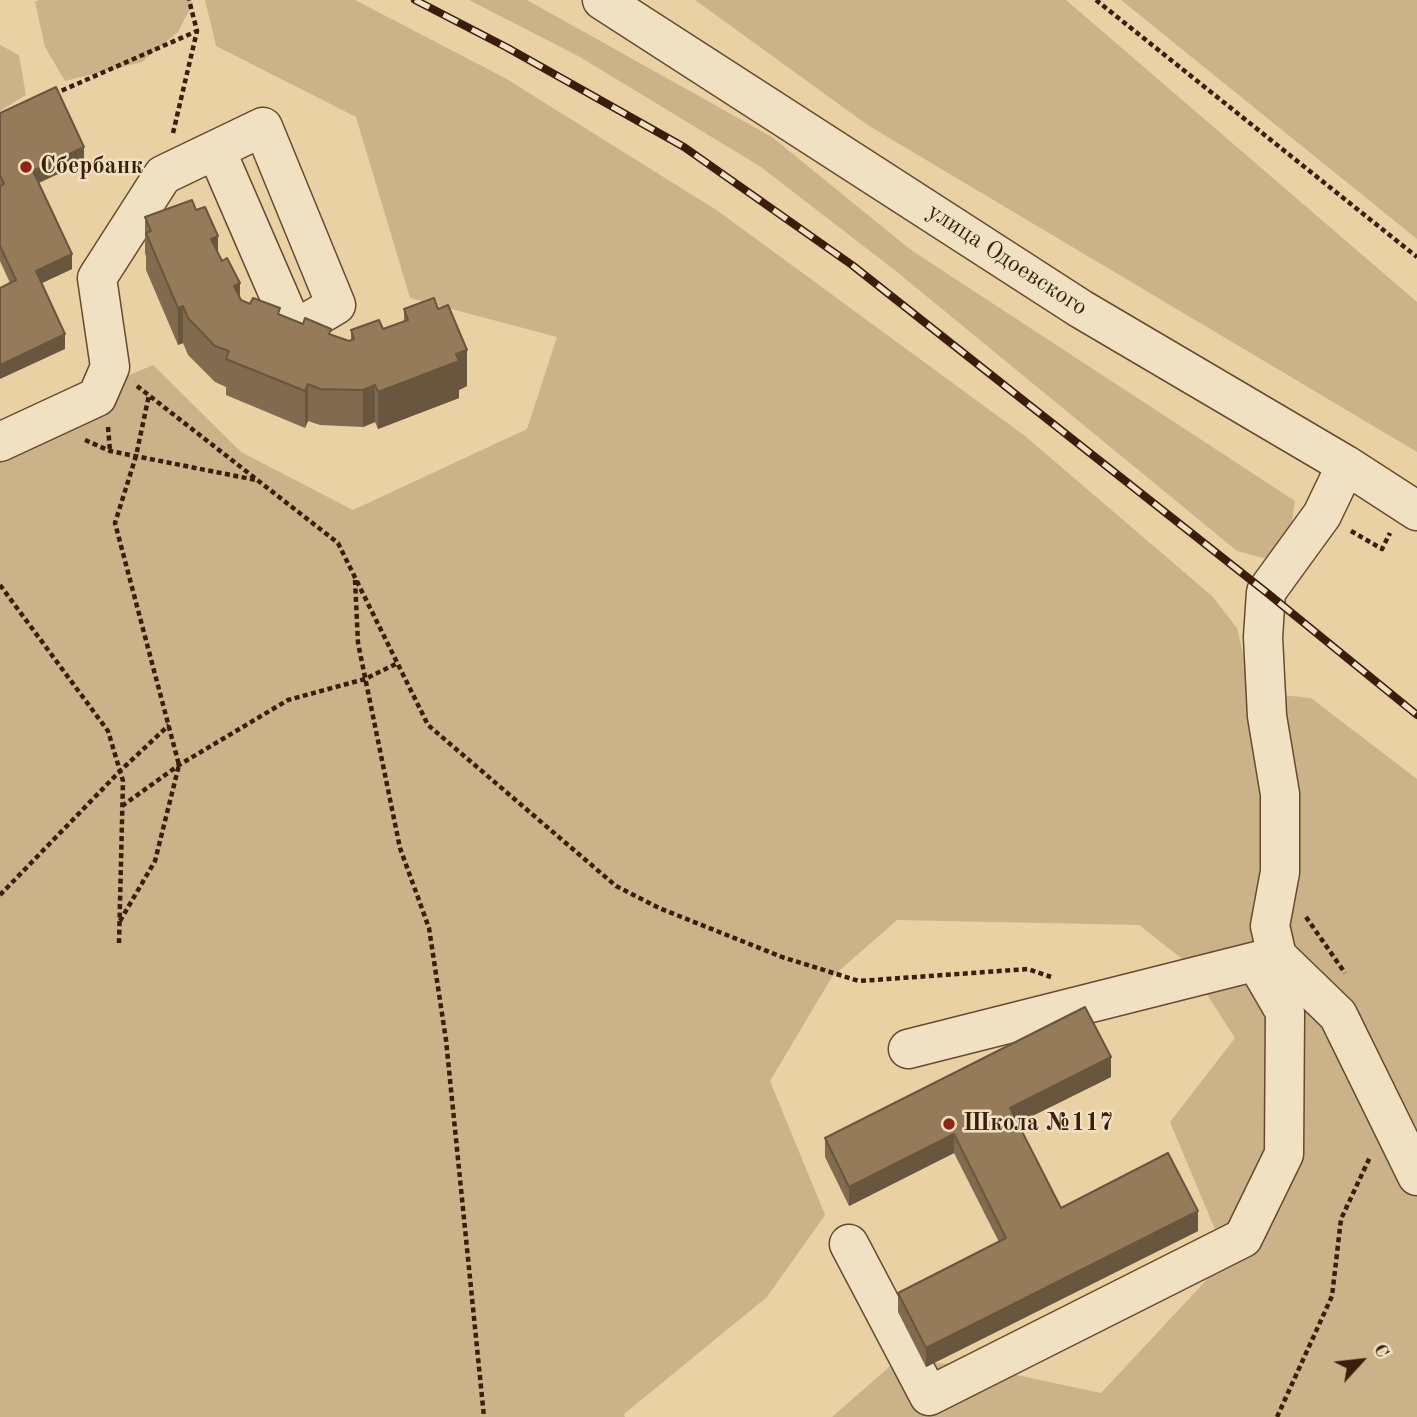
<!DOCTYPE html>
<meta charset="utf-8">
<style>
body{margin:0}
#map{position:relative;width:1417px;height:1417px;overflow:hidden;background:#ead1a3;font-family:"Old Standard TT",serif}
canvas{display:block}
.north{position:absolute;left:1326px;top:1326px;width:70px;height:70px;-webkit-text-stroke:5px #f1e1c3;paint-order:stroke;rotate:63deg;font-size:19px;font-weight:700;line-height:28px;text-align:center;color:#3b1d0a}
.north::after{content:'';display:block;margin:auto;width:24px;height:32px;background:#3b1d0a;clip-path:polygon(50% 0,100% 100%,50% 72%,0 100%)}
</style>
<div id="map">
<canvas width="1417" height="1417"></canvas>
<div class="north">С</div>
</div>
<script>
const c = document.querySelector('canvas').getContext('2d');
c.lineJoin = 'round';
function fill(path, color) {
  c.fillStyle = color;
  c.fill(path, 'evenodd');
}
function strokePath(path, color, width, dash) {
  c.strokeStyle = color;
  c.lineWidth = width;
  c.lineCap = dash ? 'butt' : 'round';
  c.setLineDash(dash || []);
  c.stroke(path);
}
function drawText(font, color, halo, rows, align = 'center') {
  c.font = font + ' "Old Standard TT",serif';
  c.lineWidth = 5;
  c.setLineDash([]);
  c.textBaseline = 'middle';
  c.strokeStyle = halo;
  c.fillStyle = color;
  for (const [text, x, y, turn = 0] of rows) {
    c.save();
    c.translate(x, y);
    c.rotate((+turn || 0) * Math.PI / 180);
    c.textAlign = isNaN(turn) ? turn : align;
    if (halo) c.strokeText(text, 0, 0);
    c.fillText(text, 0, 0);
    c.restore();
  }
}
const green = new Path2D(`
 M 39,0 L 188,0 L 193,3 L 178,32 L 142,62 L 65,81 L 45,47 L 35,2 Z
 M 205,0 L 355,0 L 505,78 L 718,211 L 1025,436 L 1212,596 L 1237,628 L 1252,692 L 1311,698 L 1417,779 L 1417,1417 L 832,1417 L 897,1360 L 974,1366 L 1101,1393 L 1227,1258 L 1170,1122 L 1235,1038 L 1186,962 L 1139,925 L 897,920 L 832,977 L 770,1081 L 825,1215 L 767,1297 L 624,1414 L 625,1417 L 0,1417 L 0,431 L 153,365 L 241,452 L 353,510 L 527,429 L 557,337 L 410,298 L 356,117 L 216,46 Z
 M 469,0 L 527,0 L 772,137 L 911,250 L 1295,501 L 1288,547 L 1267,559 L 1237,551 L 897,272 L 761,167 L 580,57 Z
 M 695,0 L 1066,0 L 1417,302 L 1417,452 L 869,126 Z
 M 1121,0 L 1417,0 L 1417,239 Z
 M 0,45 L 19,55 L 26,95 L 0,111 Z`);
const path = new Path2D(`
 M 1096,0 L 1417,257
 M 54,94 L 197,31
 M 173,133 L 197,31 L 189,0
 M 137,386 L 338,543 L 428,725 L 616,886 L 659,908 L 782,957 L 859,981 L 1028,969 L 1051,977
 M 108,427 L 110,451
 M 85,440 L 110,451 L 256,480
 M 1351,531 L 1382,549 L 1390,533
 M 355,580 L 358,643 L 400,848 L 429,928 L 446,1040 L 484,1417
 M 0,585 L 108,731 L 123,781 L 119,943
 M 122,806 L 179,765 L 288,700 L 365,679 L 398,663
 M 0,895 L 120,771 L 169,725
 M 1306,917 L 1345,973
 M 120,921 L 155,861 L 179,765 L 115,523 L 136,456 L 149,395
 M 1277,1417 L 1332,1296 L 1341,1219 L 1370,1157`);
const minor = new Path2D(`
 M 602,0 L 1081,309 L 1346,465 L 1417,511
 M 0,442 L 97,397 L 110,367 L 97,278 L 163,175 L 263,127 L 336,305 L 294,330 L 216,150
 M 1346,465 L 1322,515 L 1266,592 L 1263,637 L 1267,716 L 1280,794 L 1280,872 L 1270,926 L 1277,956 L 1338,1015 L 1417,1176
 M 908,1049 L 1277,956
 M 849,1244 L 929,1396 L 1243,1238 L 1284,1154 L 1285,1012 L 1256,962`);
const rail = new Path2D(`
 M 415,0 L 506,47 L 684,147 L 852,265 L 1266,592 L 1417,715`);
const wall = new Path2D(`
 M 0,113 L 84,162 L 39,183 L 72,269 L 41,283 L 65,349 L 10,283 L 0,261 Z
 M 196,210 L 241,300 L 349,341 L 351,340 L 351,330 L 383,329 L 404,321 L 404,309 L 467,386 L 459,390 L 459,398 L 378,429 L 375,422 L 363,427 L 320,425 L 308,421 L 305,428 L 226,395 L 226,387 L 215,382 L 188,355 L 183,343 L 178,345 L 146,270 L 146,256 L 145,253 L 145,217 Z
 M 1111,1077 L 1018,1123 L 1061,1208 L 1198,1231 L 926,1367 L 898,1312 L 898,1293 L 999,1242 L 954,1153 L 849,1206 L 825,1157 L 825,1138 Z`);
const shadedWall = new Path2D(`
 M 84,147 L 84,162 L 33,185 L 33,171 Z
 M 218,236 L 218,272 L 211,239 Z
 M 72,254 L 72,269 L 36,286 L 36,271 Z
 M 240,283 L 240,320 L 234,286 Z
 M 183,306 L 183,343 L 178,345 L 178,308 Z
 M 65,334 L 65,349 L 0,379 L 0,365 Z
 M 467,350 L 467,386 L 459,390 L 459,398 L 378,429 L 378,392 Z
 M 308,384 L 308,421 L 305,428 L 305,391 Z
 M 375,385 L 375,422 L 363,427 L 363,390 Z
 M 1111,1057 L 1111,1077 L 1010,1127 L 1010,1108 Z
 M 954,1134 L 954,1153 L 849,1206 L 849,1187 Z
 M 1198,1211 L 1198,1231 L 926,1367 L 926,1348 Z`);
const building = new Path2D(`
 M 56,87 L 84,147 L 33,171 L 72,254 L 36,271 L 65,334 L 0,365 L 0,288 L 16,280 L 0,246 L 0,186 L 4,184 L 0,175 L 0,113 Z
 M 192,200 L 196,210 L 205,207 L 218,236 L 211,239 L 222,261 L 227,258 L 240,283 L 234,286 L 241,300 L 250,304 L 253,298 L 280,308 L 278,314 L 303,324 L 305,318 L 331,329 L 329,334 L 349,341 L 354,339 L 351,330 L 379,320 L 383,329 L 408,320 L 404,309 L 434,298 L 438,309 L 448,305 L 467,350 L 456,354 L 459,361 L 378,392 L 375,385 L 363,390 L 320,389 L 308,384 L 305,391 L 226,359 L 229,351 L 215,346 L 188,318 L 183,306 L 178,308 L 146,233 L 151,231 L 145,217 Z
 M 1085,1007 L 1111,1057 L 1010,1108 L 1061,1208 L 1168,1153 L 1198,1211 L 926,1348 L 898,1293 L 1006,1238 L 954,1134 L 849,1187 L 825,1138 Z`);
const markers = [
 [26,167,7,"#8f2418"],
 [949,1124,7,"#8f2418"]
];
const poiNames = [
 ["Сбербанк",40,167],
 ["Школа №117",963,1124]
];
const streetNames = [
 ["улица Одоевского",1007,260,33]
];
fill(green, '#ccb289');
strokePath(minor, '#674a30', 41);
strokePath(path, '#3b1d0a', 4.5, [5, 3.5]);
strokePath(minor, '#f1e1c3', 38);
strokePath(rail, '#3b1d0a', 8);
strokePath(rail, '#f1e1c3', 5, [16]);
fill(wall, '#816a4d');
fill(shadedWall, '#69563f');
fill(building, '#967b5a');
strokePath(building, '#69563f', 2);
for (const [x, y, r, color] of markers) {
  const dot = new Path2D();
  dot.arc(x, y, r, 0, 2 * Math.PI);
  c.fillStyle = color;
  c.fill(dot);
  strokePath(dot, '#f1e1c3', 2.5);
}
drawText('bold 24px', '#3b1d0a', '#f1e1c3', poiNames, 'left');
drawText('24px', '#3b1d0a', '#f1e1c3', streetNames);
</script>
